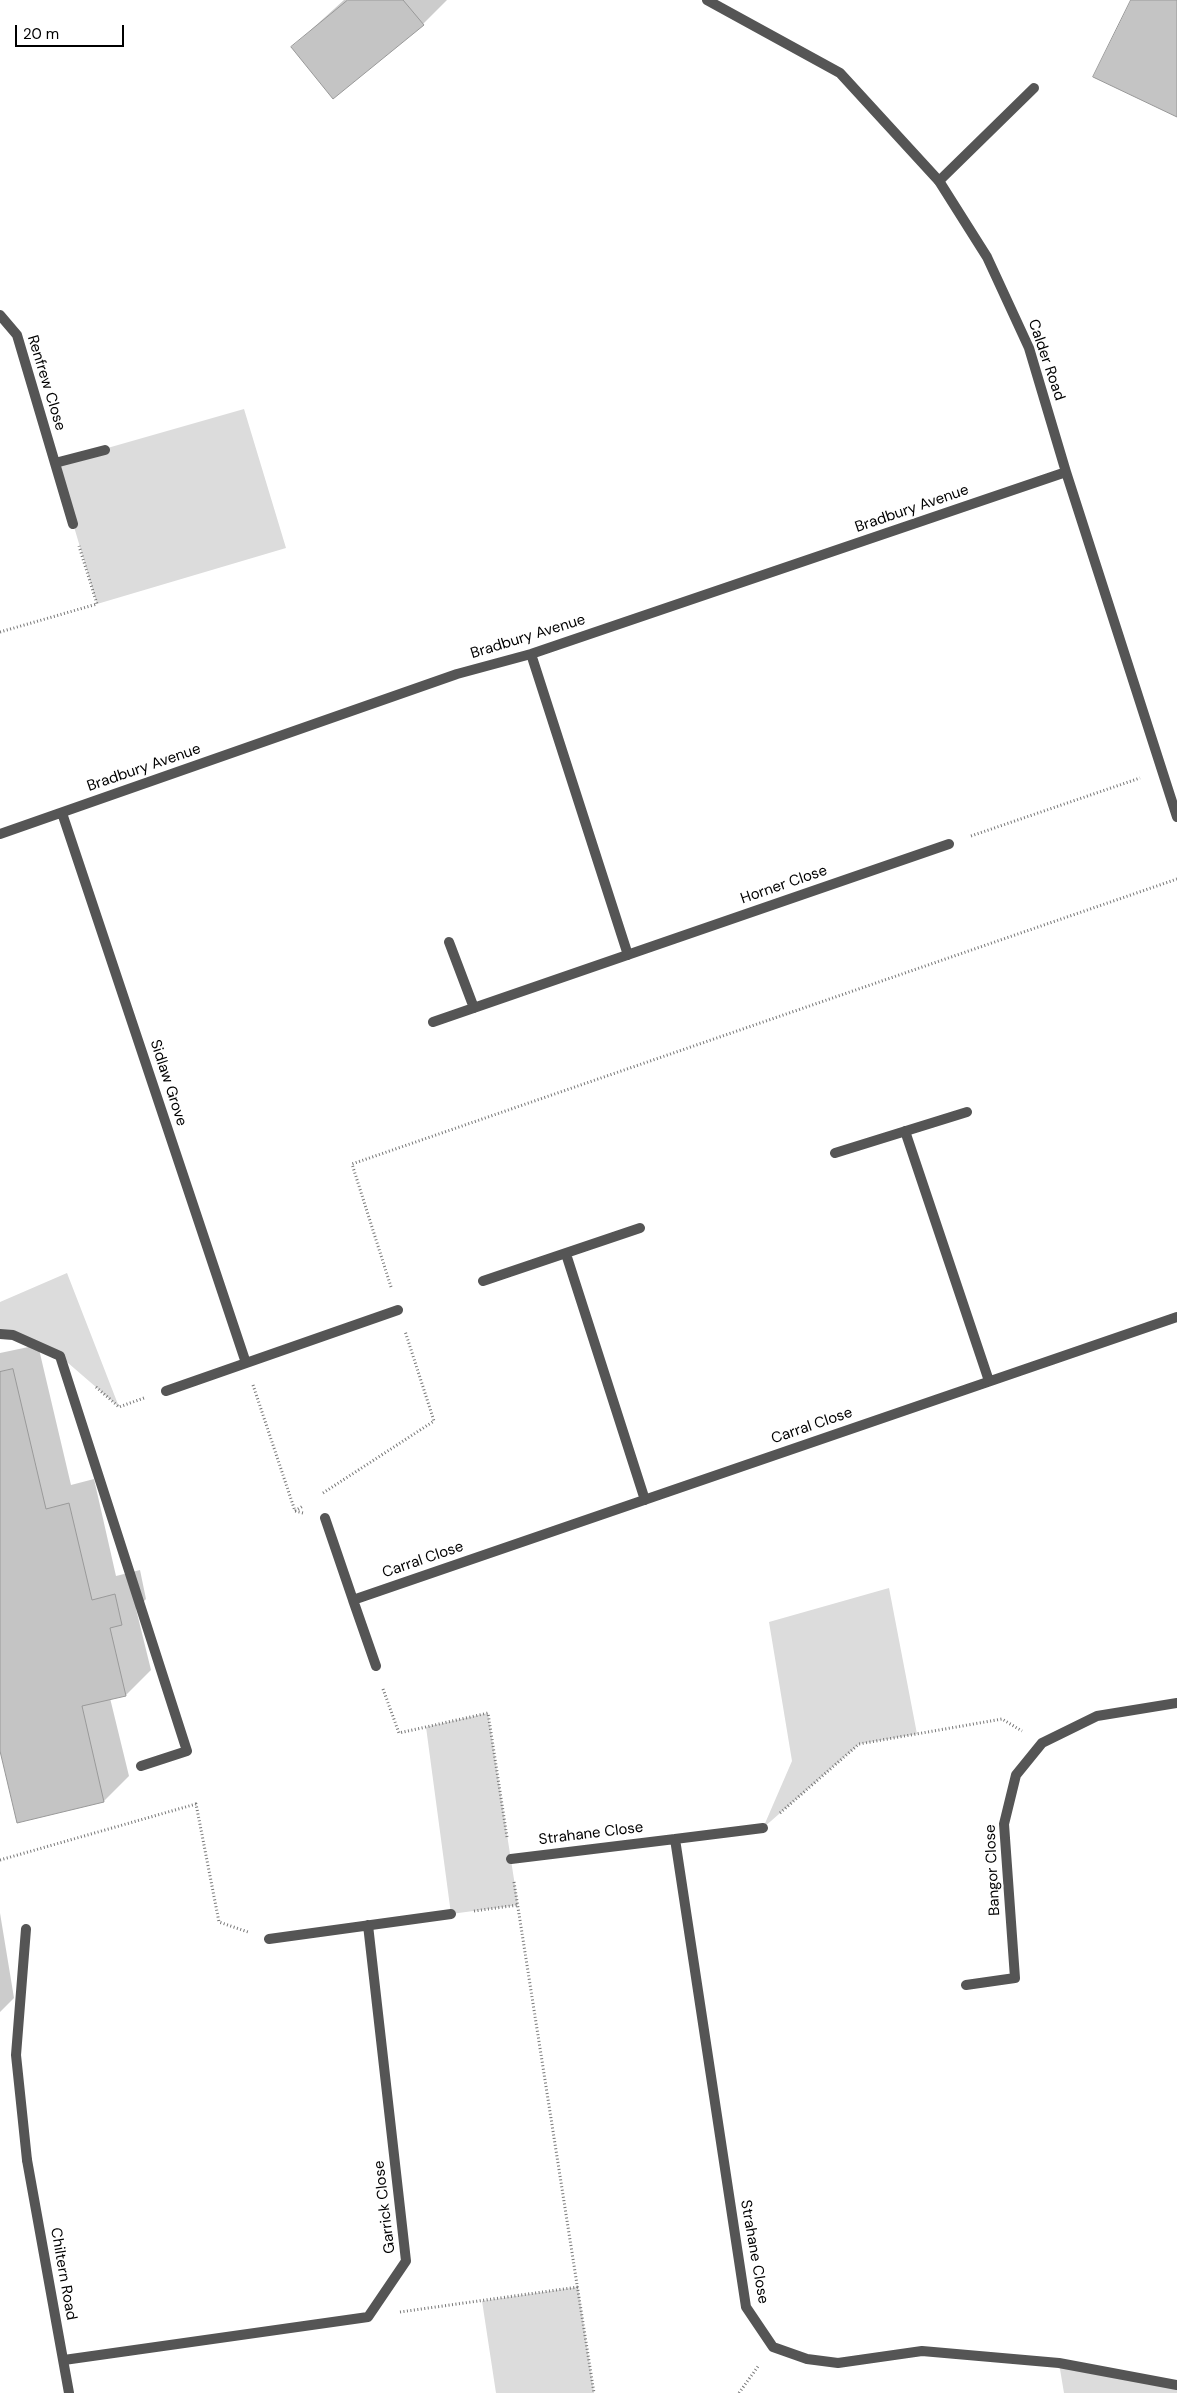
<!DOCTYPE html>
<style>
body{margin:0}
#map{position:relative;width:1177px;height:2393px;overflow:hidden;background:#fff;font-family:"DM Sans",sans-serif}
canvas{display:block}
.scale{position:absolute;left:15px;top:25px;width:109px;height:22px;box-sizing:border-box;border:2px solid #000;border-top:0;padding-left:6px;font-size:15px;line-height:18px;white-space:nowrap;color:#000;-webkit-text-stroke:4px #fff;paint-order:stroke}
</style>
<div id="map">
<canvas width="1177" height="2393"></canvas>
<div class="scale">20 m</div>
</div>
<script>
const c = document.querySelector('canvas').getContext('2d');
c.lineJoin = 'round';
function fill(path, color) {
  c.fillStyle = color;
  c.fill(path, 'evenodd');
}
function strokePath(path, color, width, dash) {
  c.strokeStyle = color;
  c.lineWidth = width;
  c.lineCap = dash ? 'butt' : 'round';
  c.setLineDash(dash || []);
  c.stroke(path);
}
function drawText(font, color, halo, rows, align = 'center') {
  c.font = font + ' "DM Sans",sans-serif';
  c.lineWidth = 4;
  c.setLineDash([]);
  c.textBaseline = 'middle';
  c.strokeStyle = halo;
  c.fillStyle = color;
  for (const [text, x, y, turn = 0] of rows) {
    c.save();
    c.translate(x, y);
    c.rotate((+turn || 0) * Math.PI / 180);
    c.textAlign = isNaN(turn) ? turn : align;
    if (halo) c.strokeText(text, 0, 0);
    c.fillText(text, 0, 0);
    c.restore();
  }
}
const green = new Path2D(`
 M 244,409 L 286,548 L 97,604 L 55,463 Z
 M 67,1273 L 119,1407 L 60,1356 L 0,1334 L 0,1302 Z
 M 889,1588 L 917,1734 L 859,1744 L 763,1828 L 792,1761 L 769,1622 Z
 M 488,1713 L 518,1905 L 451,1914 L 426,1727 Z
 M 578,2287 L 594,2393 L 496,2393 L 482,2301 Z
 M 1059,2363 L 1177,2385 L 1177,2393 L 1064,2393 Z`);
const shadow = new Path2D(`
 M 344,0 L 447,0 L 423,24 L 292,47 Z
 M 38,1345 L 71,1485 L 94,1479 L 116,1576 L 140,1570 L 146,1599 L 136,1609 L 151,1670 L 126,1695 L 110,1698 L 129,1776 L 104,1801 L 0,1745 L 0,1353 Z
 M 0,1913 L 14,1998 L 0,2012 Z`);
const building = new Path2D(`
 M 348,0 L 403,0 L 424,25 L 333,99 L 291,47 Z
 M 1131,0 L 1177,0 L 1177,117 L 1093,77 Z
 M 13,1369 L 46,1509 L 69,1503 L 92,1600 L 115,1594 L 122,1625 L 110,1628 L 126,1696 L 82,1706 L 104,1802 L 17,1823 L 0,1751 L 0,1372 Z`);
const path = new Path2D(`
 M 0,632 L 97,604 L 79,546
 M 971,836 L 1140,778
 M 391,1287 L 352,1164 L 1177,879
 M 253,1385 L 295,1511 L 303,1513
 M 96,1387 L 119,1407 L 144,1398
 M 323,1493 L 434,1421 L 405,1331
 M 295,1511 L 303,1506
 M 383,1689 L 399,1733 L 488,1713 L 507,1837
 M 780,1813 L 859,1744 L 1002,1719 L 1022,1731
 M 0,1860 L 196,1804 L 219,1922 L 248,1932
 M 514,1882 L 594,2393
 M 474,1911 L 518,1905
 M 400,2312 L 578,2287
 M 739,2393 L 759,2365`);
const service = new Path2D(`
 M 939,181 L 1034,88
 M 0,1334 L 13,1335 L 60,1356 L 187,1751 L 141,1766
 M 26,1929 L 16,2055 L 27,2160`);
const minor = new Path2D(`
 M 707,0 L 840,73 L 939,181 L 987,257 L 1029,348 L 1066,472 L 1177,817
 M 0,315 L 17,335 L 73,524
 M 55,463 L 105,450
 M 531,654 L 628,955
 M 62,813 L 246,1363
 M 0,834 L 457,674 L 531,654 L 1066,472
 M 449,942 L 474,1008
 M 433,1022 L 949,844
 M 905,1131 L 989,1381
 M 835,1153 L 967,1112
 M 566,1254 L 645,1500
 M 483,1281 L 640,1228
 M 166,1391 L 398,1310
 M 325,1518 L 353,1600
 M 376,1666 L 353,1600 L 1177,1317
 M 763,1828 L 675,1839 L 746,2307 L 773,2347 L 807,2359 L 838,2363 L 922,2351 L 1059,2363 L 1177,2385
 M 511,1859 L 675,1839
 M 269,1939 L 451,1914
 M 966,1985 L 1015,1978 L 1004,1824 L 1016,1775 L 1042,1743 L 1097,1716 L 1177,1703
 M 27,2160 L 69,2393
 M 64,2360 L 368,2317 L 406,2261 L 368,1925`);
const streetNames = [
 ["Calder Road",1046,360,71],
 ["Renfrew Close",46,383,73],
 ["Bradbury Avenue",912,509,-19],
 ["Bradbury Avenue",528,637,-17],
 ["Bradbury Avenue",144,768,-19],
 ["Horner Close",784,885,-19],
 ["Sidlaw Grove",168,1083,72],
 ["Carral Close",812,1426,-19],
 ["Carral Close",423,1560,-19],
 ["Strahane Close",591,1834,-7],
 ["Bangor Close",993,1870,-93],
 ["Garrick Close",385,2207,-97],
 ["Strahane Close",754,2252,80],
 ["Chiltern Road",63,2274,80]
];
fill(green, '#dcdcdc');
fill(shadow, '#0003');
fill(building, '#c4c4c4');
strokePath(building, '#999', 1);
strokePath(path, '#777', 3, [1, 2.5]);
strokePath(service, '#555', 10);
strokePath(minor, '#555', 10);
drawText('15px', '#000', '#fff', streetNames);
</script>
